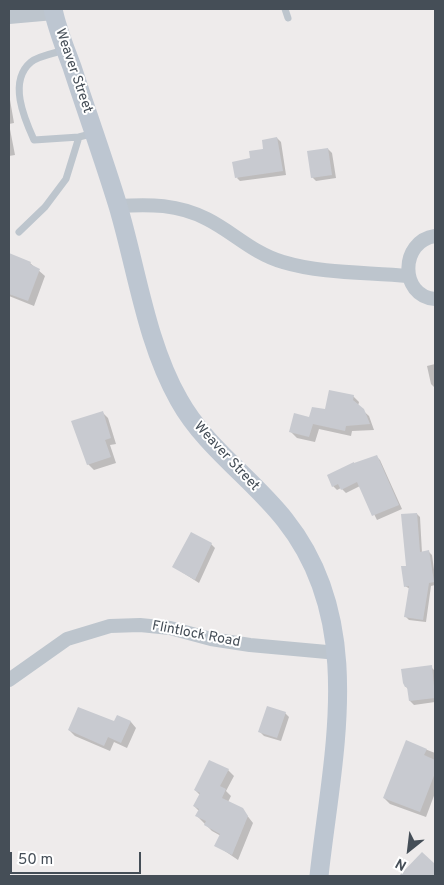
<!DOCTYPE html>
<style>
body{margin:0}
#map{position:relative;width:444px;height:885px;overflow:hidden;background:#eeebeb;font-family:Overpass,sans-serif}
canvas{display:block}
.frame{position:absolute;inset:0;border:10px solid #454e57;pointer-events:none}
.north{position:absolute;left:384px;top:825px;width:50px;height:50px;-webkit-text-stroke:4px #fff;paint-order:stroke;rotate:209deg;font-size:14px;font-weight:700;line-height:20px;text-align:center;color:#454e57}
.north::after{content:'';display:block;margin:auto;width:18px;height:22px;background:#454e57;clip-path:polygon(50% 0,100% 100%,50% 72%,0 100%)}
.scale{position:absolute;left:10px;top:852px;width:131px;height:22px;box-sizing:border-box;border:2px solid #454e57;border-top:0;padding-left:6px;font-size:15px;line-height:18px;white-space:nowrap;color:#454e57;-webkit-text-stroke:4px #fff;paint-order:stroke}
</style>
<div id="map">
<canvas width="444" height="885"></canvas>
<div class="frame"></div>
<div class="north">N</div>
<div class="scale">50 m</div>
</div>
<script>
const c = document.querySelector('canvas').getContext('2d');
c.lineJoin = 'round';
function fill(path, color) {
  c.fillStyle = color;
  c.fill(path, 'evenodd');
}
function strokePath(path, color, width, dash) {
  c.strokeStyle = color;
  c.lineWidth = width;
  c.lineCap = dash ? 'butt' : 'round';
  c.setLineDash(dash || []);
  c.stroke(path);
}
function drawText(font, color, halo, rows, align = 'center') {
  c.font = font + ' Overpass,sans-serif';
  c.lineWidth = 4;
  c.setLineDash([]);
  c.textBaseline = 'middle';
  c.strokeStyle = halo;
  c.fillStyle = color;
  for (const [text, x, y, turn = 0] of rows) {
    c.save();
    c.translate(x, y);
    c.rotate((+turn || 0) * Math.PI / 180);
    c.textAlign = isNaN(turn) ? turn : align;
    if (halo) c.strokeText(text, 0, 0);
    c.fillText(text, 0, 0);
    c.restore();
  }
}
const shadow = new Path2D(`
 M 117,9 L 133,9 L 119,10 Z
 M 9,94 L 14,123 L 9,124 L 15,155 L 9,156 Z
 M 277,138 L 281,142 L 286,175 L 240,181 L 237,178 L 251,159 Z
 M 328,149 L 332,153 L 336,178 L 316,181 L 312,177 Z
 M 9,254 L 30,263 L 45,276 L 34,306 L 9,296 Z
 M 435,364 L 435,388 L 431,384 L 427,366 Z
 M 353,396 L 359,402 L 358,406 L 369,416 L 374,430 L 352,431 L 351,436 L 319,429 L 315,442 L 297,438 L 291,432 L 310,418 Z
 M 102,412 L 108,418 L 116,444 L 110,445 L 116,463 L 94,470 L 88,464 Z
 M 376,456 L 380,460 L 402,509 L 377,520 L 360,486 L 346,493 L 341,488 L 337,490 L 333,486 L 355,464 Z
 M 417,514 L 420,517 L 422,553 L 429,552 L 432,555 L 435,577 L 435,585 L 431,586 L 426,622 L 409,620 L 406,617 L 410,589 L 405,586 Z
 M 211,544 L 215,548 L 199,583 L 174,567 Z
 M 431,667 L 435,671 L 435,702 L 414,705 L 410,701 L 409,690 L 406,687 Z
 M 285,713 L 289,717 L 281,741 L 264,736 L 260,732 Z
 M 118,716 L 131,722 L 136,728 L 127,748 L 114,742 L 110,751 L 75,736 L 69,730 L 115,723 Z
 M 407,742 L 435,753 L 435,793 L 426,817 L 390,804 L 384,798 Z
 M 228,770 L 234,776 L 226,791 L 231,796 L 228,802 L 242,809 L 253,823 L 238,860 L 216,845 L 221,836 L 212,831 L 197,816 L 199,811 L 194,806 L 200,795 L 195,790 Z`);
const building = new Path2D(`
 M 277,137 L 283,171 L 235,178 L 232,162 L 250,158 L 249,151 L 263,149 L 262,140 Z
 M 328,148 L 332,175 L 311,178 L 307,151 Z
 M 9,253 L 31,262 L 30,264 L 40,269 L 28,301 L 9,294 Z
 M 329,390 L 354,395 L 353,400 L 364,409 L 370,424 L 346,426 L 345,431 L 313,424 L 309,437 L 289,432 L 294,413 L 309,417 L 312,407 L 325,409 Z
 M 103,411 L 111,438 L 105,440 L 111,457 L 87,465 L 71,421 Z
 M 377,455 L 399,505 L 372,516 L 357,482 L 341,490 L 338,484 L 332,487 L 327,475 L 354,462 L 354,463 Z
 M 417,513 L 420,552 L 429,550 L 434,582 L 429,583 L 423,620 L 404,617 L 409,586 L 404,587 L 401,566 L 406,566 L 401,514 Z
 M 191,532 L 212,543 L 195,580 L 172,567 Z
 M 432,665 L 435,698 L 409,701 L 407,687 L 405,687 L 403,683 L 401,669 Z
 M 267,706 L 286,712 L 277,738 L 258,732 Z
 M 78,707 L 114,721 L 117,715 L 131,721 L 121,743 L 108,737 L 104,746 L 68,730 Z
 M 406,740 L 427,749 L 424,755 L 435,760 L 435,773 L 420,812 L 383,798 Z
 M 209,760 L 229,769 L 220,786 L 226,789 L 222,798 L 243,808 L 248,816 L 232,855 L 214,846 L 220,834 L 204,825 L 206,821 L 195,816 L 199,809 L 193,806 L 200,793 L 194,790 Z
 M 422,852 L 435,864 L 435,876 L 399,876 Z`);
const lane = new Path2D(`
 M 285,9 L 288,18
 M 65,50 C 55,53 38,56 31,62 C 8,81 24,118 34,140 L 79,137
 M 19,232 L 45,207 L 66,179 L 79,137 L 94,133`);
const street = new Path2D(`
 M 9,17 L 54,13
 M 118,206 C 150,204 178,204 207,219 C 233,232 254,254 283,262 C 323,274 367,272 408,276
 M 435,236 C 400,241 399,296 435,299
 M 9,680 L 67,639 L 110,626 L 140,625 L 170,628 L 211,639 L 250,645 L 338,653`);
const secondary = new Path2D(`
 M 53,9 C 57,29 65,48 72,67 C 87,113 104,160 118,206 C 137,270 146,342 179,400 C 205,447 252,478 285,520 C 367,623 332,756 319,876`);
const streetNames = [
 ["Weaver Street",73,71,71],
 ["Weaver Street",226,457,47],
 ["Flintlock Road",196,635,11]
];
fill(shadow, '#0003');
fill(building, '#c8cad0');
strokePath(lane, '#bdc5cd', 7);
strokePath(street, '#bdc5cd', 14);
strokePath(secondary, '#bdc6d1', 19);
drawText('14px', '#454e57', '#fff', streetNames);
</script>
